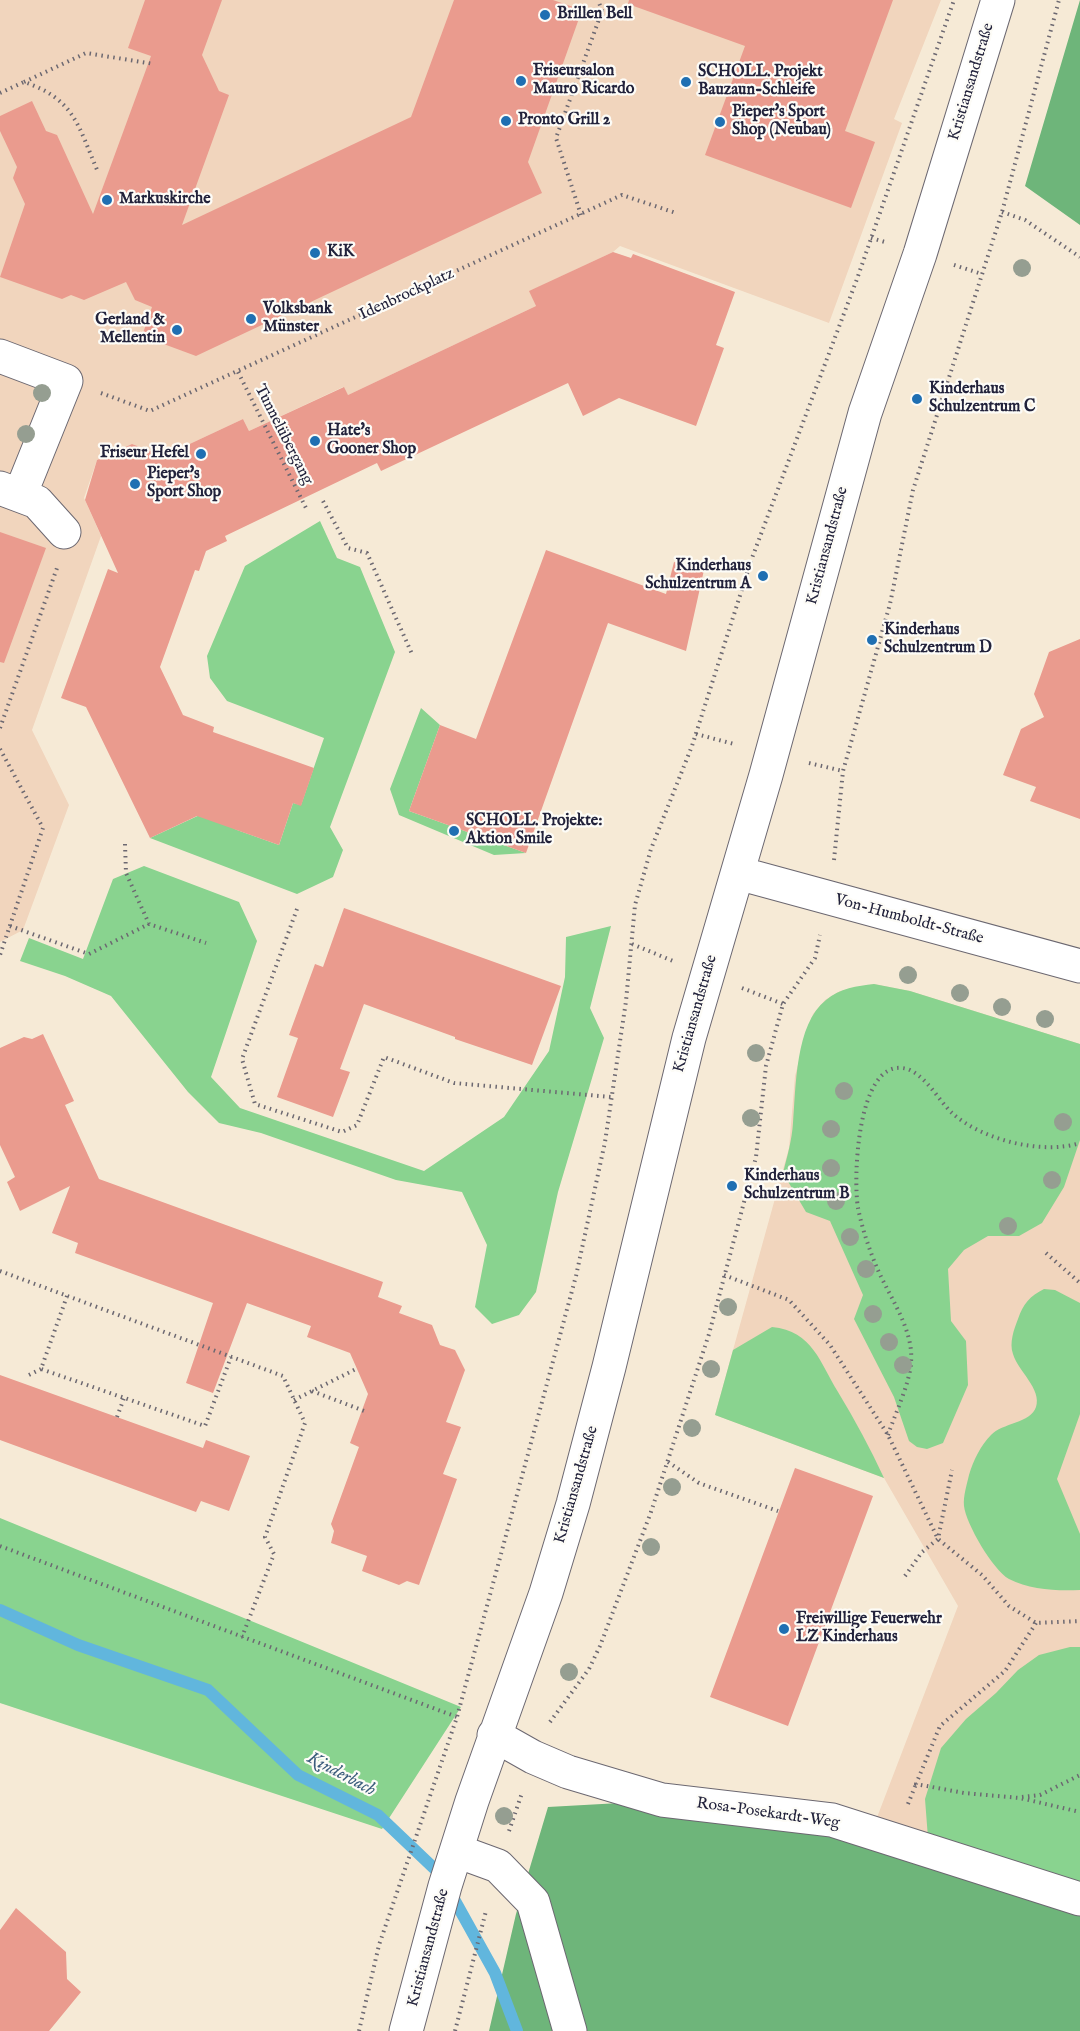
<!DOCTYPE html>
<meta charset="utf-8">
<style>
body{margin:0}
canvas{display:block;background:#f6ead6}
</style>
<canvas width="1080" height="2031"></canvas>
<script>
const c = document.querySelector('canvas').getContext('2d');
c.lineJoin = 'round';
function fill(path, color) {
  c.fillStyle = color;
  c.fill(path, 'evenodd');
}
function strokePath(path, color, width, dash) {
  c.strokeStyle = color;
  c.lineWidth = width;
  c.lineCap = dash ? 'butt' : 'round';
  c.setLineDash(dash || []);
  c.stroke(path);
}
function drawText(font, color, halo, rows, align = 'center') {
  c.font = font + ' "IM FELL English",serif';
  c.lineWidth = 4.5;
  c.setLineDash([]);
  c.textBaseline = 'middle';
  c.strokeStyle = halo;
  c.fillStyle = color;
  for (const [text, x, y, turn = 0] of rows) {
    c.save();
    c.translate(x, y);
    c.rotate((+turn || 0) * Math.PI / 180);
    c.textAlign = isNaN(turn) ? turn : align;
    if (halo) c.strokeText(text, 0, 0);
    c.fillText(text, 0, 0);
    c.restore();
  }
}
const built = new Path2D(`
 M 0,0 L 941,0 L 894,119 L 902,123 L 829,323 L 620,246 L 613,252 L 530,291 L 536,306 L 348,395 L 343,387 L 249,431 L 243,419 L 164,456 L 132,444 L 97,460 L 84,498 L 101,536 L 32,730 L 69,805 L 23,930 L 0,942 Z
 M 874,984 L 910,991 L 1080,1044 L 1080,1888 L 876,1820 L 958,1606 L 884,1478 L 715,1415 L 789,1148 L 795,1076 L 807,1030 L 813,1014 L 825,1000 L 840,991 Z`);
const green = new Path2D(`
 M 320,521 L 337,558 L 360,567 L 395,652 L 330,827 L 343,850 L 333,877 L 297,894 L 150,838 L 204,813 L 237,830 L 279,845 L 293,803 L 301,805 L 324,738 L 227,701 L 210,678 L 207,656 L 245,566 Z
 M 421,708 L 440,725 L 409,811 L 526,853 L 494,855 L 399,815 L 390,789 Z
 M 144,866 L 239,902 L 257,941 L 211,1077 L 240,1108 L 424,1171 L 504,1117 L 549,1051 L 565,977 L 566,937 L 611,926 L 590,1008 L 604,1038 L 558,1192 L 536,1292 L 519,1315 L 492,1324 L 475,1307 L 487,1245 L 462,1192 L 396,1180 L 261,1133 L 219,1123 L 188,1092 L 111,996 L 65,976 L 20,961 L 29,938 L 83,959 L 113,879 Z
 M 874,984 L 910,991 L 1080,1044 L 1080,1140 L 1064,1187 L 1042,1223 L 1019,1236 L 988,1236 L 964,1250 L 948,1269 L 951,1321 L 966,1341 L 968,1385 L 943,1443 L 927,1449 L 917,1447 L 909,1441 L 894,1397 L 854,1319 L 863,1295 L 830,1221 L 806,1212 L 783,1173 C 787,1157 792,1140 793,1123 C 796,1088 795,1024 826,1000 C 840,988 857,986 874,984 Z
 M 1044,1289 L 1055,1290 L 1080,1303 L 1080,1414 L 1057,1479 L 1080,1534 L 1080,1590 C 1057,1591 1030,1590 1009,1579 C 993,1570 966,1524 964,1506 C 963,1496 967,1484 969,1475 C 973,1461 981,1445 991,1435 C 1002,1423 1031,1423 1036,1407 C 1042,1389 1018,1371 1013,1354 C 1009,1343 1014,1329 1018,1319 C 1023,1304 1030,1296 1044,1289 Z
 M 772,1327 C 813,1331 820,1363 838,1392 C 855,1420 870,1448 884,1478 L 715,1415 L 733,1350 Z
 M 0,1518 L 461,1707 L 382,1829 L 0,1703 Z
 M 1070,1647 L 1080,1647 L 1080,1888 L 928,1838 L 925,1799 L 941,1748 L 966,1719 L 996,1693 L 1018,1670 L 1039,1655 Z`);
const forest = new Path2D(`
 M 1080,0 L 1080,225 L 1025,186 Z
 M 764,1795 L 826,1806 L 1080,1888 L 1080,2031 L 489,2031 L 516,1914 L 548,1807 Z`);
const stream = new Path2D(`
 M 0,1610 L 78,1645 L 208,1690 L 298,1775 L 378,1815 L 440,1874 L 495,1973 L 517,2031`);
const building = new Path2D(`
 M 145,0 L 222,0 L 202,55 L 219,91 L 229,95 L 182,225 L 411,117 L 454,0 L 553,0 L 582,10 L 528,162 L 542,193 L 196,356 L 142,336 L 152,307 L 135,300 L 126,282 L 84,300 L 71,295 L 62,299 L 0,277 L 25,204 L 13,178 L 17,167 L 0,131 L 0,116 L 32,101 L 46,131 L 57,135 L 93,214 L 151,56 L 128,48 Z
 M 629,0 L 893,0 L 845,131 L 875,142 L 851,208 L 705,155 L 745,46 L 628,4 Z
 M 613,252 L 631,258 L 633,254 L 735,292 L 716,345 L 724,348 L 696,426 L 619,398 L 583,416 L 568,383 L 381,471 L 377,463 L 225,536 L 227,541 L 206,551 L 199,571 L 195,570 L 160,667 L 183,715 L 214,727 L 213,732 L 314,768 L 301,806 L 293,803 L 279,845 L 197,816 L 150,838 L 86,707 L 61,698 L 108,569 L 118,573 L 85,500 L 97,460 L 132,444 L 164,456 L 243,419 L 249,431 L 344,387 L 348,395 L 536,306 L 529,291 Z
 M 0,532 L 46,548 L 4,663 L 0,662 Z
 M 546,550 L 666,594 L 674,562 L 704,570 L 686,651 L 608,623 L 526,853 L 409,811 L 440,725 L 476,739 Z
 M 1080,639 L 1080,819 L 1030,801 L 1036,787 L 1003,775 L 1021,729 L 1044,717 L 1034,694 L 1049,652 Z
 M 344,908 L 561,986 L 532,1065 L 455,1039 L 455,1037 L 364,1004 L 340,1069 L 350,1072 L 333,1117 L 277,1097 L 298,1038 L 289,1035 L 315,964 L 323,967 Z
 M 43,1034 L 74,1101 L 65,1105 L 99,1179 L 383,1282 L 378,1297 L 402,1306 L 399,1313 L 432,1325 L 440,1345 L 455,1350 L 465,1370 L 446,1422 L 461,1427 L 443,1474 L 457,1479 L 419,1585 L 407,1581 L 399,1585 L 362,1571 L 367,1556 L 331,1543 L 334,1531 L 331,1524 L 359,1447 L 350,1443 L 368,1394 L 350,1353 L 307,1337 L 311,1326 L 247,1303 L 213,1393 L 186,1383 L 213,1303 L 75,1253 L 78,1243 L 52,1233 L 70,1186 L 20,1211 L 7,1182 L 15,1177 L 0,1145 L 0,1048 L 24,1037 L 32,1039 Z
 M 0,1375 L 203,1448 L 206,1440 L 250,1456 L 229,1511 L 201,1501 L 196,1512 L 0,1440 Z
 M 795,1468 L 873,1496 L 788,1726 L 710,1697 Z
 M 16,1908 L 66,1952 L 67,1979 L 81,1992 L 49,2031 L 0,2031 L 0,1930 Z`);
const path = new Path2D(`
 M 629,11 L 633,0
 M 24,82 L 86,53 L 154,64
 M 0,93 L 24,82 C 75,99 78,126 98,172
 M 1002,212 L 1025,220 L 1080,257
 M 581,215 L 556,138 L 602,11 L 598,0
 M 871,238 L 885,242
 M 954,265 L 982,274
 M 238,372 L 307,510
 M 101,393 L 150,411 L 622,195 L 676,213
 M 323,501 L 348,548 L 367,553 L 412,654
 M 0,728 L 57,568
 M 696,734 L 734,744
 M 0,749 L 43,828 L 0,955
 M 809,763 L 843,771
 M 125,844 L 126,873 L 149,924 L 206,943
 M 834,860 L 843,771 L 890,604 L 913,490 L 1002,212 L 1059,0
 M 297,909 L 242,1059 L 255,1104 L 342,1132 L 357,1125 L 384,1057 L 454,1083 L 611,1097
 M 10,926 L 89,954 L 149,924
 M 632,944 L 673,961
 M 742,988 L 783,1004
 M 1046,1253 L 1080,1283
 M 0,1271 L 283,1376 L 305,1423 L 265,1537 L 274,1554 L 242,1637
 M 724,1275 L 789,1300 L 830,1345 L 888,1435 L 938,1539 L 982,1575 L 1009,1606 L 1036,1623 L 1080,1621
 M 67,1296 L 41,1369 L 205,1426 L 231,1357
 M 29,1375 L 41,1369
 M 312,1391 L 367,1412
 M 294,1400 L 356,1369
 M 117,1417 L 124,1398
 M 888,1435 C 895,1414 910,1383 911,1362 C 914,1330 889,1296 877,1268 C 869,1249 862,1228 858,1208 C 853,1179 857,1063 902,1068 C 923,1070 938,1100 952,1113 C 982,1140 1042,1155 1080,1143
 M 668,1462 L 699,1483 L 778,1511
 M 0,1546 L 457,1717
 M 905,1576 L 922,1552 L 938,1539 L 952,1470
 M 1036,1623 L 1005,1671 L 940,1726 L 916,1784 L 964,1793 L 1020,1798 L 1080,1812
 M 550,1722 L 589,1669 L 600,1646 L 651,1512 L 709,1334 L 756,1157 L 766,1066 L 783,1004 L 815,958 L 820,935
 M 1022,1797 L 1040,1795 L 1080,1775
 M 908,1804 L 916,1784
 M 509,1831 L 522,1793
 M 359,2031 L 379,1945 L 457,1717 L 576,1276 L 605,1142 L 626,1001 L 635,905 L 651,849 L 692,746 L 752,558 L 857,279 L 954,0
 M 455,2031 L 486,1911`);
const minor = new Path2D(`
 M 0,356 L 66,381 L 20,495
 M 0,488 L 37,502 L 64,532
 M 738,873 L 1080,966
 M 494,1735 L 533,1757 L 568,1772 L 662,1800 L 832,1820 L 1080,1899
 M 457,1851 L 498,1866 L 533,1902 L 570,2031
 M 406,2031 L 445,1886 L 472,1801 L 546,1593 L 573,1504 L 609,1367 L 689,1038 L 766,775 L 865,413 L 920,254 L 998,0`);
const trees = [
 [1022,268],
 [42,393],
 [26,434],
 [908,975],
 [960,993],
 [1002,1007],
 [1045,1019],
 [756,1053],
 [844,1091],
 [751,1118],
 [1063,1122],
 [831,1129],
 [831,1168],
 [1052,1180],
 [836,1201],
 [1008,1226],
 [850,1237],
 [866,1269],
 [728,1307],
 [873,1314],
 [889,1342],
 [903,1365],
 [711,1369],
 [692,1428],
 [672,1487],
 [651,1547],
 [569,1672],
 [504,1816]
];
const markers = [
 [545,15,6,"#1f6fb2"],
 [521,81,6,"#1f6fb2"],
 [686,82,6,"#1f6fb2"],
 [506,121,6,"#1f6fb2"],
 [720,122,6,"#1f6fb2"],
 [107,200,6,"#1f6fb2"],
 [315,253,6,"#1f6fb2"],
 [251,319,6,"#1f6fb2"],
 [177,330,6,"#1f6fb2"],
 [917,399,6,"#1f6fb2"],
 [315,441,6,"#1f6fb2"],
 [201,454,6,"#1f6fb2"],
 [135,484,6,"#1f6fb2"],
 [763,576,6,"#1f6fb2"],
 [872,640,6,"#1f6fb2"],
 [454,831,6,"#1f6fb2"],
 [732,1186,6,"#1f6fb2"],
 [784,1629,6,"#1f6fb2"]
];
const poiNames = [
 ["Brillen Bell",557,15],
 ["Friseursalon",533,72],
 ["Mauro Ricardo",533,90],
 ["SCHOLL. Projekt",698,73],
 ["Bauzaun-Schleife",698,91],
 ["Pieper's Sport",732,113],
 ["Shop (Neubau)",732,131],
 ["Pronto Grill 2",518,121],
 ["Markuskirche",119,200],
 ["KiK",327,253],
 ["Volksbank",263,310],
 ["Münster",263,328],
 ["Gerland &",165,321,"right"],
 ["Mellentin",165,339,"right"],
 ["Kinderhaus",929,390],
 ["Schulzentrum C",929,408],
 ["Hate's",327,432],
 ["Gooner Shop",327,450],
 ["Friseur Hefel",189,454,"right"],
 ["Pieper's",147,475],
 ["Sport Shop",147,493],
 ["Kinderhaus",751,567,"right"],
 ["Schulzentrum A",751,585,"right"],
 ["Kinderhaus",884,631],
 ["Schulzentrum D",884,649],
 ["SCHOLL. Projekte:",466,822],
 ["Aktion Smile",466,840],
 ["Kinderhaus",744,1177],
 ["Schulzentrum B",744,1195],
 ["Freiwillige Feuerwehr",796,1620],
 ["LZ Kinderhaus",796,1638]
];
const streetNames = [
 ["Kristiansandstraße",972,82,-73],
 ["Idenbrockplatz",407,295,-25],
 ["Tunnelübergang",283,435,63],
 ["Kristiansandstraße",828,546,-75],
 ["Von-Humboldt-Straße",909,920,15],
 ["Kristiansandstraße",696,1014,-74],
 ["Kristiansandstraße",577,1485,-74],
 ["Rosa-Posekardt-Weg",768,1814,8],
 ["Kristiansandstraße",429,1948,-75]
];
const waterNames = [
 ["Kinderbach",341,1775,28]
];
fill(built, '#f1d5bd');
fill(green, '#89d38f');
fill(forest, '#6eb57a');
strokePath(stream, '#61b6dd', 12);
fill(building, '#ea9b8e');
strokePath(minor, '#6c6871', 35);
strokePath(path, '#6c6871', 4, [1.5, 4.5]);
strokePath(minor, '#fff', 33);
c.fillStyle = '#959e91';
for (const [x, y] of trees) {
  c.beginPath();
  c.arc(x, y, 9, 0, 2 * Math.PI);
  c.fill();
}
for (const [x, y, r, color] of markers) {
  const dot = new Path2D();
  dot.arc(x, y, r, 0, 2 * Math.PI);
  c.fillStyle = color;
  c.fill(dot);
  strokePath(dot, '#fdfcf7', 2);
}
drawText('bold 16px', '#22223b', '#fdfcf7', poiNames, 'left');
drawText('16px', '#22223b', '#fdfcf7', streetNames);
drawText('italic 18px', '#3b5d7c', '#fdfcf7', waterNames);
</script>
